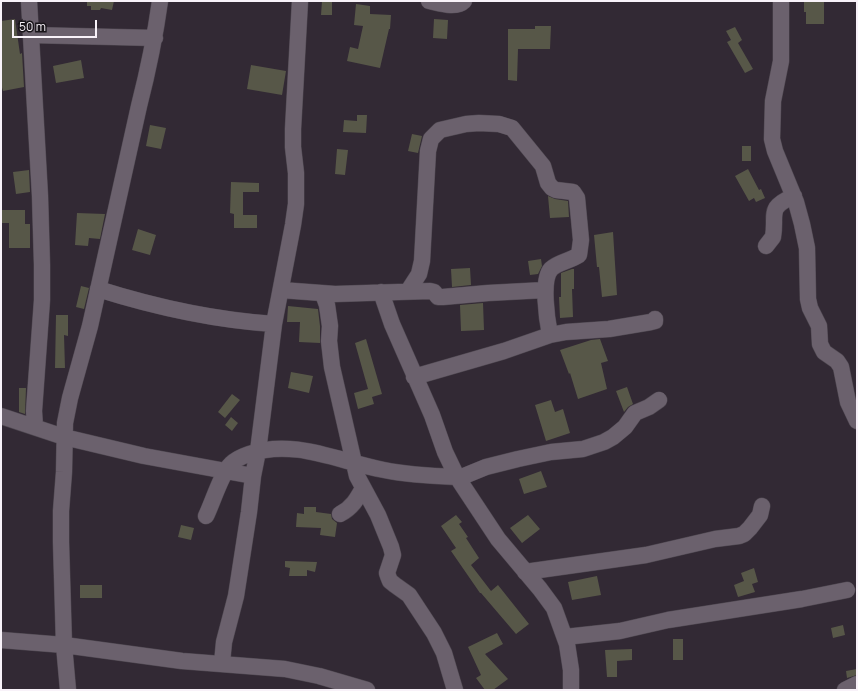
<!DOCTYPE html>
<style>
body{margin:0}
#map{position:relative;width:858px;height:691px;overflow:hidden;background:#322934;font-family:Manrope,sans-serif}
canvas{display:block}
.frame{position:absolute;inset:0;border:2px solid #f8f2f9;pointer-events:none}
.scale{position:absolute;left:12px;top:20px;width:85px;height:18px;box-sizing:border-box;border:2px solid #f8f2f9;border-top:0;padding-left:5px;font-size:12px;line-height:14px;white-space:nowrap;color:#f8f2f9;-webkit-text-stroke:3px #181419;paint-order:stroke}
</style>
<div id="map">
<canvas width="858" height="691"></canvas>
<div class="frame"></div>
<div class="scale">50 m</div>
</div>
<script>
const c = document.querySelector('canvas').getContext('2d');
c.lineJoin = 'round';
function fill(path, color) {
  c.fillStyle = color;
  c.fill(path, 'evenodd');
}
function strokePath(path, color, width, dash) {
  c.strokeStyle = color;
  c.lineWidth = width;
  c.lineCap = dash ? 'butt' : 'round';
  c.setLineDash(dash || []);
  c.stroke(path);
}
const building = new Path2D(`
 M 87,1 L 114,1 L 112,10 L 101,8 L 100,10 L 91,10 L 91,6 L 87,6 Z
 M 322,1 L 332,1 L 332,15 L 321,15 Z
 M 806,1 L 824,1 L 824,24 L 806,24 L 806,12 L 804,12 L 804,2 L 806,2 Z
 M 356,4 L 370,6 L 370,14 L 391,15 L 390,29 L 389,29 L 380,68 L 347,61 L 350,47 L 358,49 L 363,26 L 354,25 Z
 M 15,19 L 20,54 L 22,53 L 24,87 L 3,91 L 1,84 L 1,21 Z
 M 434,19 L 448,20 L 447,39 L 433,38 Z
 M 535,26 L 551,26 L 550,49 L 518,49 L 517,81 L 508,80 L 508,29 L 535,29 Z
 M 735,27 L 742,40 L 738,43 L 753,69 L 745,73 L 727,42 L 731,40 L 726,31 Z
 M 81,60 L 84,78 L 56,83 L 53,66 Z
 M 251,65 L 286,71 L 282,95 L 247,89 Z
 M 357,115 L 367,115 L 366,133 L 343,132 L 344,120 L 357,121 Z
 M 150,125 L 166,128 L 161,149 L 146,146 Z
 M 412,134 L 422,136 L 418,153 L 408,151 Z
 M 742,146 L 751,146 L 751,161 L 742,161 Z
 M 337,149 L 348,150 L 345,175 L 335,174 Z
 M 748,169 L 759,190 L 761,189 L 765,198 L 756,202 L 754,198 L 749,201 L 735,176 Z
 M 29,170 L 30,192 L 16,194 L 13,172 Z
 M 231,182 L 259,183 L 259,192 L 243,192 L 243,215 L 257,215 L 257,228 L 234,228 L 234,214 L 230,213 Z
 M 548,196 L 555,199 L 568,201 L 569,217 L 550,218 Z
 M 1,210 L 25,210 L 25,224 L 30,224 L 30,248 L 9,248 L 9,223 L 1,223 Z
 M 77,213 L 105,214 L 100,239 L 89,238 L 88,246 L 75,245 Z
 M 138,229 L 156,235 L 150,255 L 132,250 Z
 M 613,232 L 617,295 L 602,297 L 599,267 L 597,267 L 594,235 Z
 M 541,259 L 542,266 L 538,274 L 530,275 L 528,261 Z
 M 470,268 L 471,285 L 452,287 L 451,269 Z
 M 572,269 L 574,269 L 574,289 L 572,289 L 573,317 L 560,318 L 559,297 L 561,297 L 561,273 Z
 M 81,286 L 89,288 L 84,309 L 76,307 Z
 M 483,303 L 484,330 L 461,331 L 460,305 Z
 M 288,306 L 318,309 L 320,326 L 320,343 L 299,342 L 300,322 L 287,322 Z
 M 56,315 L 68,315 L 68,336 L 64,335 L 65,368 L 55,368 Z
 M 366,339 L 382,394 L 372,397 L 374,404 L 358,409 L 354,393 L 368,389 L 355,343 Z
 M 600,339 L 608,361 L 601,363 L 607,389 L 578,399 L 570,373 L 569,374 L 560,350 L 591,340 Z
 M 291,372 L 313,376 L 309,393 L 288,388 Z
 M 627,387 L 633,404 L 628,407 L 624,412 L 616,391 Z
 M 19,388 L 26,388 L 25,414 L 19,412 Z
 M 232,394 L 240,400 L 225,418 L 218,412 Z
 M 551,400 L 555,412 L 563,409 L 570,433 L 546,441 L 535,405 Z
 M 231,417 L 238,423 L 232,431 L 225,425 Z
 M 541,471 L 547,487 L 524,494 L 519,479 Z
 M 304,507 L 316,507 L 316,512 L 331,514 L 332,519 L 337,523 L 335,537 L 320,535 L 321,528 L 296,527 L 297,513 L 304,514 Z
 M 456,515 L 462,522 L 459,524 L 468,537 L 466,538 L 479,558 L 471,565 L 491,591 L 498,585 L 529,624 L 516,634 L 481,593 L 480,593 L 451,551 L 456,548 L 441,526 Z
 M 528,515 L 540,529 L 522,543 L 510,528 Z
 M 181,525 L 194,528 L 191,540 L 178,537 Z
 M 285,561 L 317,562 L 315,572 L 307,570 L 307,576 L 289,576 L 290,568 L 285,567 Z
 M 754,568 L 758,582 L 752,584 L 755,592 L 738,597 L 734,585 L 744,581 L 741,573 Z
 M 597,576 L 601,595 L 572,600 L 568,582 Z
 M 80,585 L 102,585 L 102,598 L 80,598 Z
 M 843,625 L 845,635 L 833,638 L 831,628 Z
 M 497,633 L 503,644 L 485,654 L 508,679 L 493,690 L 485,690 L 476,678 L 481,675 L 468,647 Z
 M 673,639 L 683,639 L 683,660 L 673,660 Z
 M 632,649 L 632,660 L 617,661 L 617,677 L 607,677 L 605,650 Z
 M 857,669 L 857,675 L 847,678 L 846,671 Z`);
const minor = new Path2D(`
 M 29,1 L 40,196 L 42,265 L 42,300 L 34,411 L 35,427
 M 429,1 C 439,3 456,9 464,1
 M 781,1 L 781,61 L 773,101 L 772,139 L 775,151 L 796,202 L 802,224 L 807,248 L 808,299 L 810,308 L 819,326 L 820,344 L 824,352 L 837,361 L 841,367 L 848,402 L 857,421
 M 31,35 L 155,38
 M 766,246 L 773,237 C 777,214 766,208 794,196
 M 98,289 C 155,307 214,320 274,324
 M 281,290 L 335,294 L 430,291 L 434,292 L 438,297 L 443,297 L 488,293 L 545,290
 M 408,291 L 419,274 L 422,261 L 428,151 L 431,139 L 440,130 L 466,124 L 479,123 L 499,124 L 512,128 L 543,166 L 548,183 L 552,188 L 556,190 L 573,192 L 577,198 L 581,240 L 579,255 C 570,261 558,262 551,269 C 541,280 547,320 550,335
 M 381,292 L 392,324 L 432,415 L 445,452 L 457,477 L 498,539 L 540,589 L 554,608 L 567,644 L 571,670 L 571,690
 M 323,294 L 327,305 L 330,326 L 329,341 L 332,367 L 357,476 L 378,515 L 391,547 L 393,555 L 387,573 L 388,576 L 390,581 L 395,585 L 409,595 L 434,633 L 444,653 L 455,690
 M 414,377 L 504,351 L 550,335 L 566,332 L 609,329 L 651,322 L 655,321 L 655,319
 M 1,416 L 64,437 L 144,456 L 253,476
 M 340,514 C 352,508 357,499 363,488
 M 206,516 C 212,504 222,472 231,464 C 236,459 243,456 249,454 C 294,438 340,462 384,470 C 408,475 432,476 457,477 L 464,476 L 486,467 L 518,459 L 551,452 L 583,449 L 604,442 L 613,437 L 625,427 L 635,413 L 649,407 L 659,400
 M 525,572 L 646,555 L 715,539 L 739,536 L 744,534 L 750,528 L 760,515 L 762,506
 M 565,637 L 620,631 L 668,620 L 802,599 L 847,590
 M 1,640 L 64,645 L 182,661 L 285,669 L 319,676 L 367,690
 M 222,663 L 224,642 L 236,596 L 249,512 L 253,476 L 258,451 L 274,324 L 293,225 L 296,204 L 296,173 L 293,147 L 293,129 L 300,1
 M 68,690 L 64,645 L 61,542 L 61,511 L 64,472 L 65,423 L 70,398 L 90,326 L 139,106 C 148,71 155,37 160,1
 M 845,690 L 857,684`);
fill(building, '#575748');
strokePath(minor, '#4f4851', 17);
strokePath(minor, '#6b616d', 16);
</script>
